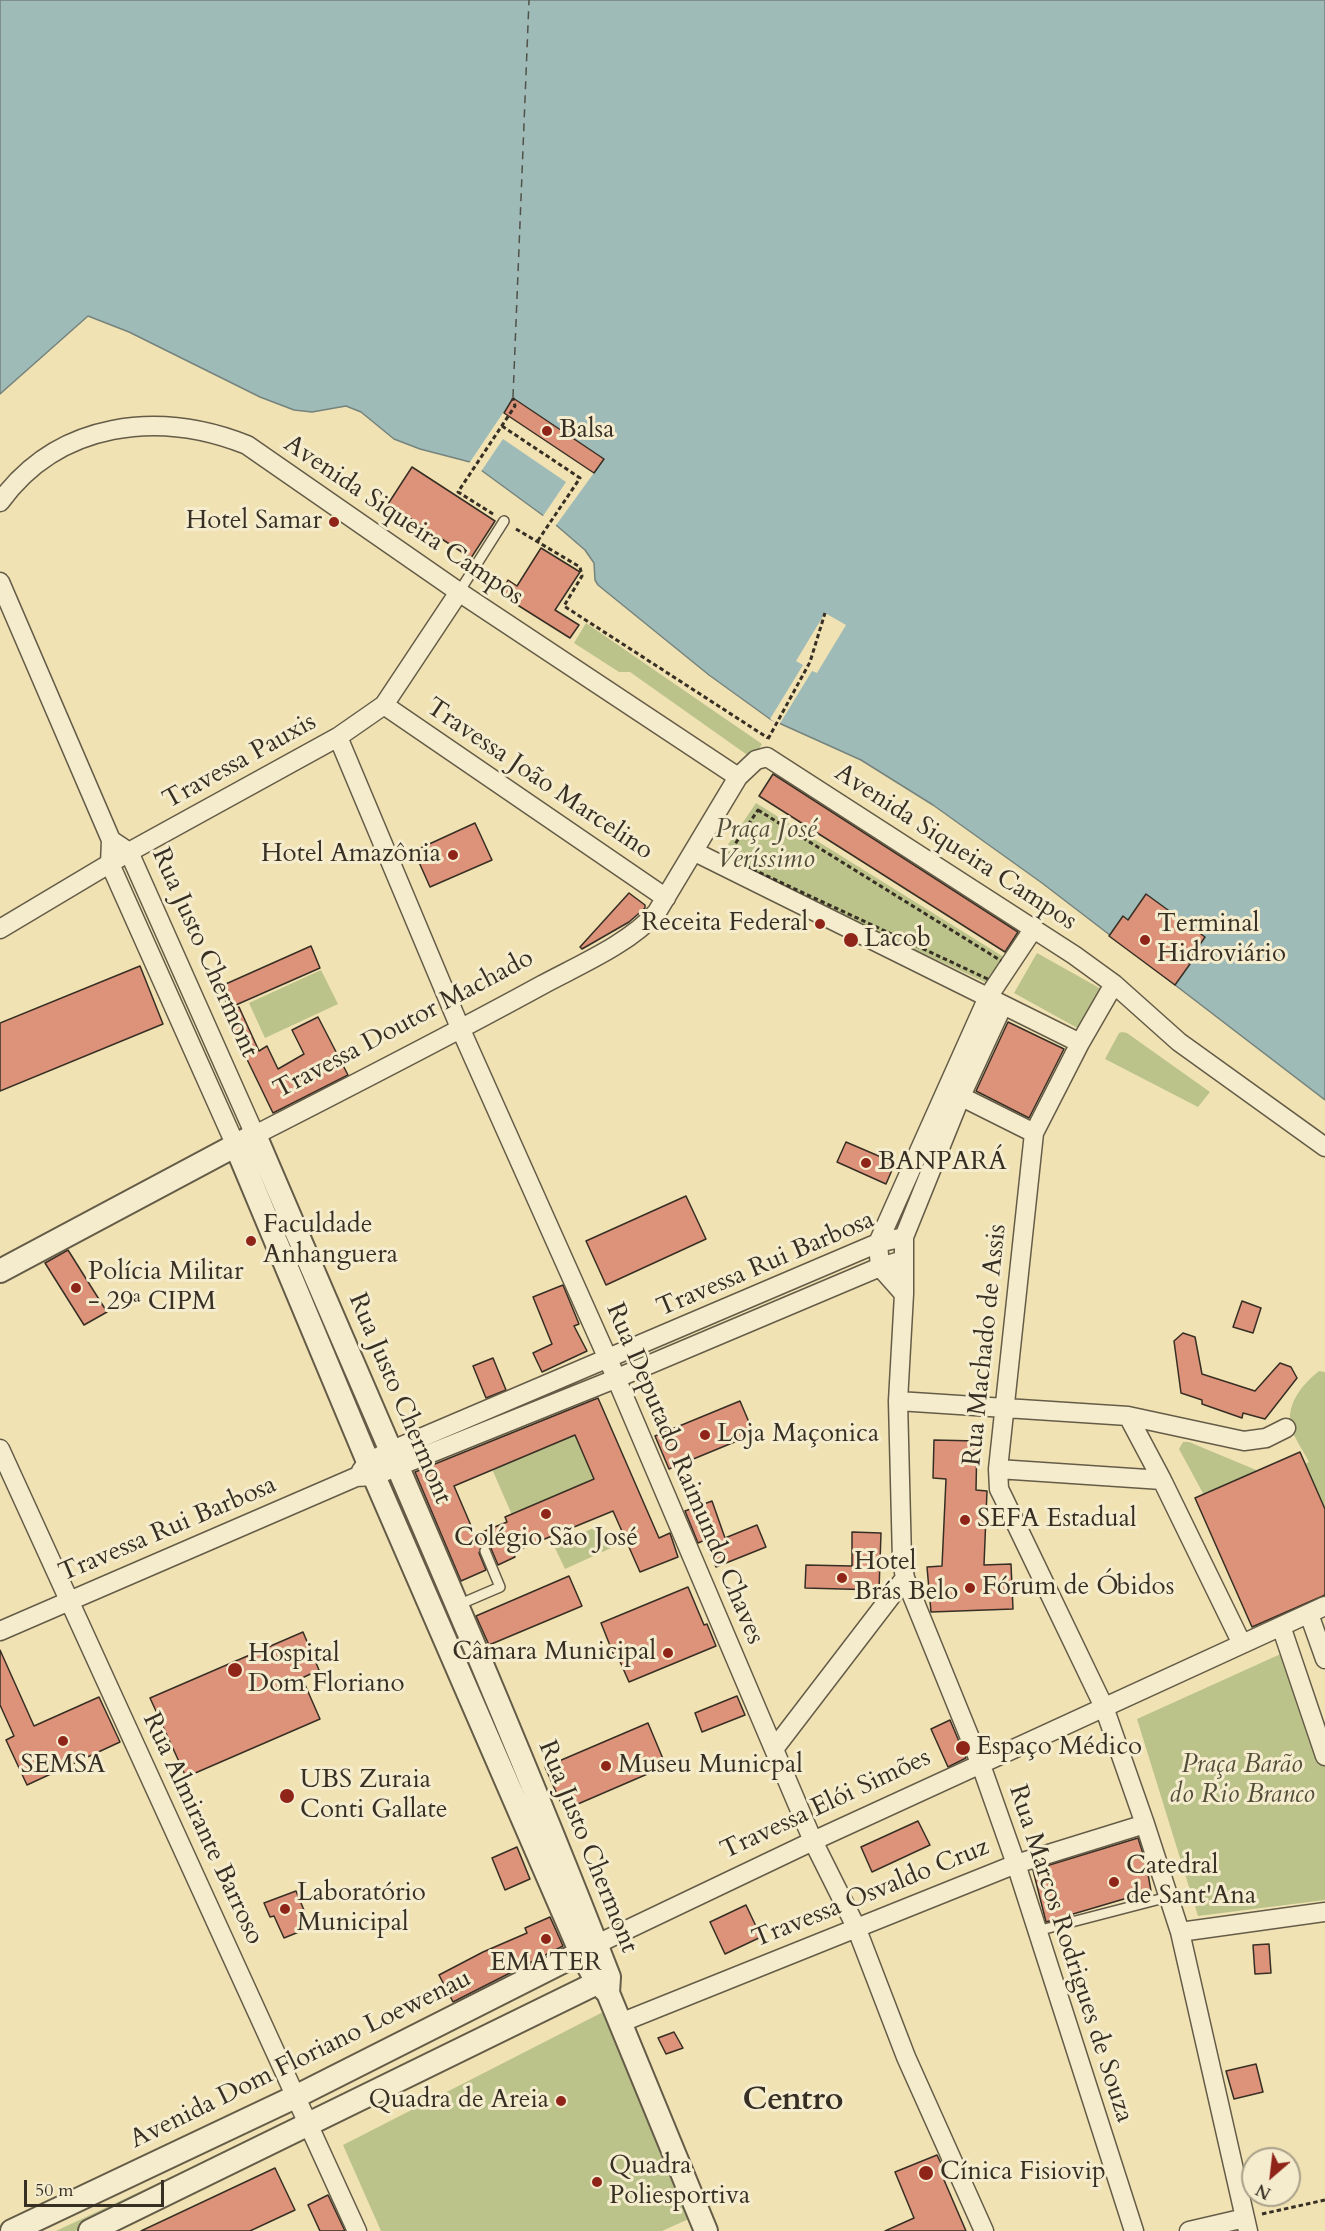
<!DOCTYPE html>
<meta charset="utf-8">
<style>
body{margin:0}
#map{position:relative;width:1325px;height:2231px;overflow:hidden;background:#f0e2b3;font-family:Cardo,serif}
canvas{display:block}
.north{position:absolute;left:1241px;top:2147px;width:60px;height:60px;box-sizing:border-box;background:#f5ecce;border:2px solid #a9a08a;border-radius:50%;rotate:208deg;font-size:16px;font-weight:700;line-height:24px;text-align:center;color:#372f24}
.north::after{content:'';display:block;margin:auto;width:21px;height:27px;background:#8f2418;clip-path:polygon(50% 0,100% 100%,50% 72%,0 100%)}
.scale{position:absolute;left:24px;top:2180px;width:140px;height:27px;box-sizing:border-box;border:3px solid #372f24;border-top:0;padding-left:8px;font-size:18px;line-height:21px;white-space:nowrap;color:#372f24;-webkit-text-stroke:4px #f5ecce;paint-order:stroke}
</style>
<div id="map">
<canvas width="1325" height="2231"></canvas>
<div class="north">N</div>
<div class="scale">50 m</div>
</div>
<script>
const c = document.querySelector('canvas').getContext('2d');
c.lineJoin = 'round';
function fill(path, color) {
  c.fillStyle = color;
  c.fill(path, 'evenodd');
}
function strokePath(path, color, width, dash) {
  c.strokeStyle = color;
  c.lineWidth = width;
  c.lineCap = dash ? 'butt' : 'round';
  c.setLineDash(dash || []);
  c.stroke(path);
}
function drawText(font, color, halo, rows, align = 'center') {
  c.font = font + ' Cardo,serif';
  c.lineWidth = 6;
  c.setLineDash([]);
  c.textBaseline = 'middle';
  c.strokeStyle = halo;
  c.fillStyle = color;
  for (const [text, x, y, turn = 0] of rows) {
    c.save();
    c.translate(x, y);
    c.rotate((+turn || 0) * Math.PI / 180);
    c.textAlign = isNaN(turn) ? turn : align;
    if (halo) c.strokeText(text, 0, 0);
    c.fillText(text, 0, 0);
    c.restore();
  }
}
const green = new Path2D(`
 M 586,623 L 762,744 L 753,759 L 630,672 L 619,672 L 574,643 Z
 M 756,803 L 1007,959 L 991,985 L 733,865 L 723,857 L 723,852 Z
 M 1037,953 L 1103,990 L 1081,1030 L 1014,993 Z
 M 321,970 L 338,1004 L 265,1038 L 249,1003 Z
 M 1122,1032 L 1127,1033 L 1210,1092 L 1198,1107 L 1105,1059 L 1119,1033 Z
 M 1319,1371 L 1325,1372 L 1325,1520 L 1279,1477 L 1309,1462 C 1304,1452 1291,1433 1290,1423 C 1288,1401 1303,1384 1319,1371 Z
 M 575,1435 L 594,1479 L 512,1515 L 492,1469 Z
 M 1183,1442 L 1189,1442 L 1261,1472 L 1205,1497 L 1179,1449 Z
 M 600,1525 L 611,1548 L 565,1569 L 554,1546 Z
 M 1285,1652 L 1325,1766 L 1325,1900 L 1198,1916 L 1137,1719 Z
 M 603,2012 L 691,2218 L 662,2231 L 381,2231 L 343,2145 Z
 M 303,2115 L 307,2122 L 75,2231 L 56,2231 Z`);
const water = new Path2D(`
 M 0,0 L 1325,0 L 1325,1100 L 1042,883 L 933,805 L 861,760 L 770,719 L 709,675 L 598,585 L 595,580 L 594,563 L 585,550 L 556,525 L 470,462 L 420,449 L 394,439 L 361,412 L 346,406 L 312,412 L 294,410 L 260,397 L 129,332 L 88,316 L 0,394 Z`);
const pier = new Path2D(`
 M 513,398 L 604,459 L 554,528 L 541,519 L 566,482 L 503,439 L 480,473 L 468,465 Z
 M 825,613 L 846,625 L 817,673 L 812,671 L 779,725 L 770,719 L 803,665 L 796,661 Z`);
const ferry = new Path2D(`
 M 513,397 L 529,0`);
const building = new Path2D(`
 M 513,398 L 604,459 L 594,473 L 504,413 Z
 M 412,467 L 495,521 L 471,558 L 388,504 Z
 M 541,548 L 580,572 L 555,610 L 579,625 L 570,638 L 500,594 L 508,580 L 517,586 Z
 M 773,774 L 1018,932 L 1005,952 L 759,796 Z
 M 475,823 L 492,860 L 430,887 L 414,851 Z
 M 629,893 L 645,905 L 645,908 L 629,922 L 582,949 L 580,947 Z
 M 1146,894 L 1205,937 L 1188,962 L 1190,964 L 1175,985 L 1109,936 L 1123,916 L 1128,920 Z
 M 311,946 L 320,968 L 229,1008 L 219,987 Z
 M 140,966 L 163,1024 L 0,1091 L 0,1023 Z
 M 239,1007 L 259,1051 L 267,1046 L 278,1069 L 304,1054 L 292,1030 L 318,1017 L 348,1075 L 273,1113 L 225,1014 Z
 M 1008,1022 L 1064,1049 L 1029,1118 L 976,1091 Z
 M 846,1142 L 895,1163 L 886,1184 L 837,1162 Z
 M 686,1196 L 706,1239 L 606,1285 L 586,1241 Z
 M 68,1250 L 107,1312 L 84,1325 L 45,1263 Z
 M 563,1285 L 579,1324 L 574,1326 L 587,1351 L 542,1372 L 533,1353 L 552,1344 L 533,1297 Z
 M 1242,1301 L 1261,1308 L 1253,1333 L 1233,1327 Z
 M 1183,1333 L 1195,1337 L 1202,1374 L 1255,1391 L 1280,1363 L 1291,1367 L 1297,1378 L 1265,1419 L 1243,1413 L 1242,1418 L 1202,1404 L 1202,1400 L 1181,1393 L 1174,1341 Z
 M 493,1358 L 506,1390 L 486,1398 L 473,1366 Z
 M 598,1398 L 659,1538 L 670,1533 L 678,1557 L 640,1572 L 613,1511 L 513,1552 L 515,1557 L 498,1565 L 490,1546 L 482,1545 L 479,1553 L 486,1570 L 461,1581 L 415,1472 ZM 575,1435 L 594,1479 L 505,1517 L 507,1522 L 475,1535 L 454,1486 Z
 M 740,1401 L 754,1434 L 669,1469 L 655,1436 Z
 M 934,1440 L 977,1441 L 976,1490 L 987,1491 L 984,1565 L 1011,1564 L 1013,1609 L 931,1612 L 927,1567 L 942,1566 L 946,1479 L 933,1478 Z
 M 1300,1452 L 1325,1509 L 1325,1595 L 1252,1627 L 1195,1498 Z
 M 712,1501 L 725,1538 L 757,1525 L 766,1547 L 716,1567 L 705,1540 L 698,1543 L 685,1511 Z
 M 852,1532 L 881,1533 L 879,1590 L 805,1588 L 806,1565 L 852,1566 Z
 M 569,1576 L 582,1606 L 489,1645 L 476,1616 Z
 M 688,1587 L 704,1625 L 707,1624 L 716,1646 L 629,1682 L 618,1657 L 615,1658 L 601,1623 Z
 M 303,1632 L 319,1670 L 302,1678 L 320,1719 L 186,1777 L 150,1698 Z
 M 0,1650 L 34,1726 L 99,1697 L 120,1742 L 27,1785 L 6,1740 L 14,1736 L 0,1705 Z
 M 737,1696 L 745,1715 L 702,1732 L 695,1713 Z
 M 950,1720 L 966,1758 L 948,1767 L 931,1729 Z
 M 648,1723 L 666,1766 L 564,1810 L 545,1767 Z
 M 918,1821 L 930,1845 L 872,1872 L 861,1847 Z
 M 1138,1838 L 1146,1863 L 1151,1891 L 1046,1922 L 1033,1870 Z
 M 517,1847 L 530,1879 L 505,1890 L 492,1858 Z
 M 296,1891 L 311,1927 L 284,1938 L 274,1916 L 270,1917 L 264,1903 Z
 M 746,1905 L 761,1937 L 725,1954 L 710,1922 Z
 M 550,1917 L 563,1946 L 453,2002 L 439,1975 L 483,1952 L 527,1933 L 525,1928 Z
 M 1269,1944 L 1271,1973 L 1255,1974 L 1253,1945 Z
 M 674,2032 L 683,2048 L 666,2054 L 658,2038 Z
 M 1256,2064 L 1263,2092 L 1234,2099 L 1226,2071 Z
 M 937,2155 L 948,2178 L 944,2180 L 966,2231 L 885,2231 L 914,2218 L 895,2172 Z
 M 275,2168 L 295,2210 L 250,2231 L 141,2231 Z
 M 328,2195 L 345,2231 L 320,2231 L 308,2205 Z`);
const path = new Path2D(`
 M 502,426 L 580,478 L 537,542
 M 493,514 L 458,492 L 515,406 L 513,398
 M 516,529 L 580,567 L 582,576 L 564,606 L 768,738
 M 768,739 L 810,662 L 825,613
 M 758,810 L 1003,962 L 992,981 L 735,861 L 730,855 L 731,850 Z
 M 1262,2214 L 1325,2200`);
const service = new Path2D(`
 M 459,592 L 504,521
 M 458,1605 L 500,1587 L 485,1551
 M 1037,1931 L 1168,1897`);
const minor = new Path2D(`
 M 0,502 C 59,421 159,410 247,445 L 459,592 L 738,777
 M 0,582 L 111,840 L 110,864 L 236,1146
 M 384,705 L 666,898
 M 338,737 L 461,1030 L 608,1359 L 813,1841 L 856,1927 L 906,2057 L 984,2231
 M 111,840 L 129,852 L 255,1135 C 351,1086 447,1037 542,985 C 579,965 629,944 657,912 L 738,777 L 756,760 L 767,757 L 1074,955 L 1114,984 L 1179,1042 L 1325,1147
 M 695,852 L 1080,1043
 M 0,929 L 129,852 L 338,737 L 384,705 L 459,592
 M 1114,984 L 1080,1043 L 1034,1133 L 998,1469 L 999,1489 L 1003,1497 L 1104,1707 L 1145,1824 L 1180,1932 L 1248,2231
 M 1003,1005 L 961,1096 L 904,1237 L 904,1294 L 898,1401 L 902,1560 L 905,1578 L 981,1765 L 1016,1864 L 1134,2231
 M 950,1091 L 1034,1133
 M 904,1294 L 880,1267 L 878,1243 L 988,997 L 1034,928
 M 898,1401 L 1128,1416 L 1244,1441 L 1266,1438 L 1286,1428
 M 1128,1416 L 1162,1480 L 1242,1644
 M 0,1449 L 357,2231
 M 998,1469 L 1162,1480
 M 361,1471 L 368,1462 L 390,1451 L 878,1243 L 904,1237
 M 1309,1614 L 1325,1659
 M 1281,1626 L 1325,1756
 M 0,1631 L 356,1477 L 374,1476 L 615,1379 L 880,1267 L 904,1260
 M 774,1749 L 905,1578
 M 1180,1932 L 1325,1912
 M 595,1945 L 813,1841 L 1325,1606
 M 620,2023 L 1016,1864 L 1145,1824
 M 1189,2231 L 1245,2218`);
const tertiary = new Path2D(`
 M 236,1146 L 374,1476 L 581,1953 L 597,1982 L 608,1993 L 706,2231
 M 0,1271 L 255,1135 C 374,1415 499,1693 609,1977 L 608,1993
 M 12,2231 L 297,2096 L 592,1947
 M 90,2231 L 609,1977`);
const markers = [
 [547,431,6,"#8f2418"],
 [334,522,6,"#8f2418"],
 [453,855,6,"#8f2418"],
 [820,924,6,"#8f2418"],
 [851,940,8,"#8f2418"],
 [1145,940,6,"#8f2418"],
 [866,1163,6,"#8f2418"],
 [251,1241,6,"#8f2418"],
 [76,1288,6,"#8f2418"],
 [705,1435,6,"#8f2418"],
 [546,1514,6,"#8f2418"],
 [965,1520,6,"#8f2418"],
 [842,1578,6,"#8f2418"],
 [970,1588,6,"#8f2418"],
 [668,1653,6,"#8f2418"],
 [235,1670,8,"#8f2418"],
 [63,1741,6,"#8f2418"],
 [963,1748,8,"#8f2418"],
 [606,1766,6,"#8f2418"],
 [287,1796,8,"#8f2418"],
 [1114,1882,6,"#8f2418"],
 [285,1909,6,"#8f2418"],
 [546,1939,6,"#8f2418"],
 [561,2101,6,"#8f2418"],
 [926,2173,8,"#8f2418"],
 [597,2182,6,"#8f2418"]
];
const poiNames = [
 ["Balsa",559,431],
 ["Hotel Samar",322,522,"right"],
 ["Hotel Amazônia",441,855,"right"],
 ["Receita Federal",808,924,"right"],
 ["Terminal",1157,925],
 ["Hidroviário",1157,955],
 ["Lacob",864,940],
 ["BANPARÁ",878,1163],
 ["Faculdade",263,1226],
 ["Anhanguera",263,1256],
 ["Polícia Militar",88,1273],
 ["- 29ª CIPM",88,1303],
 ["Loja Maçonica",717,1435],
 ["SEFA Estadual",977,1520],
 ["Colégio São José",546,1539,"center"],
 ["Hotel",854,1563],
 ["Brás Belo",854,1593],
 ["Fórum de Óbidos",982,1588],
 ["Câmara Municipal",656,1653,"right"],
 ["Hospital",248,1655],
 ["Dom Floriano",248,1685],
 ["Espaço Médico",976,1748],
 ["SEMSA",63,1766,"center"],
 ["Museu Municpal",618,1766],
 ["UBS Zuraia",300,1781],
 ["Conti Gallate",300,1811],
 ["Catedral",1126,1867],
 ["de Sant'Ana",1126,1897],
 ["Laboratório",297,1894],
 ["Municipal",297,1924],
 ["EMATER",546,1964,"center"],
 ["Quadra de Areia",549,2101,"right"],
 ["Quadra",609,2167],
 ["Poliesportiva",609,2197],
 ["Cínica Fisiovip",940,2173]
];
const streetNames = [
 ["Avenida Siqueira Campos",403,521,34],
 ["Travessa Pauxis",240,762,-29],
 ["Travessa João Marcelino",539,780,34],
 ["Avenida Siqueira Campos",955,848,33],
 ["Rua Justo Chermont",204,953,66],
 ["Travessa Doutor Machado",404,1025,-28],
 ["Travessa Rui Barbosa",766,1265,-23],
 ["Rua Machado de Assis",986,1345,-84],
 ["Rua Justo Chermont",399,1399,67],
 ["Rua Deputado Raimundo Chaves",684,1474,67],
 ["Travessa Rui Barbosa",168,1530,-23],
 ["Travessa Elói Simões",826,1805,-25],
 ["Rua Almirante Barroso",202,1829,65],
 ["Rua Justo Chermont",587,1847,68],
 ["Travessa Osvaldo Cruz",871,1894,-22],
 ["Rua Marcos Rodrigues de Souza",1070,1954,72],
 ["Avenida Dom Floriano Loewenau",301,2060,-26]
];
const parkNames = [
 ["Praça José",766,831],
 ["Veríssimo",766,861],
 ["Praça Barão",1242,1766],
 ["do Rio Branco",1242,1796]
];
const districtNames = [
 ["Centro",793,2102]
];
fill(green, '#bbc38b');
fill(water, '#9fbbb8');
strokePath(water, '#75837d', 1.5);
fill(pier, '#f0e2b3');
strokePath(ferry, '#515249', 1.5, [8, 6]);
fill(building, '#dd927a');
strokePath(building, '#372f24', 1.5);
strokePath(service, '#655c48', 12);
strokePath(minor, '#655c48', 21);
strokePath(tertiary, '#655c48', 26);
strokePath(path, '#372f24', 3, [4.5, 3]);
strokePath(service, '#f5ecce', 9);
strokePath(minor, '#f5ecce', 18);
strokePath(tertiary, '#f5ecce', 22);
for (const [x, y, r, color] of markers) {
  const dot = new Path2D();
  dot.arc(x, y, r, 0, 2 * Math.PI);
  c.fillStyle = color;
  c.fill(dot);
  strokePath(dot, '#f5ecce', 2);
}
drawText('26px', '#372f24', '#f5ecce', poiNames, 'left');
drawText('26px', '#372f24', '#f5ecce', streetNames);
drawText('italic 26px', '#514d39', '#f5ecce', parkNames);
drawText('bold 32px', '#372f24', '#f5ecce', districtNames);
</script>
